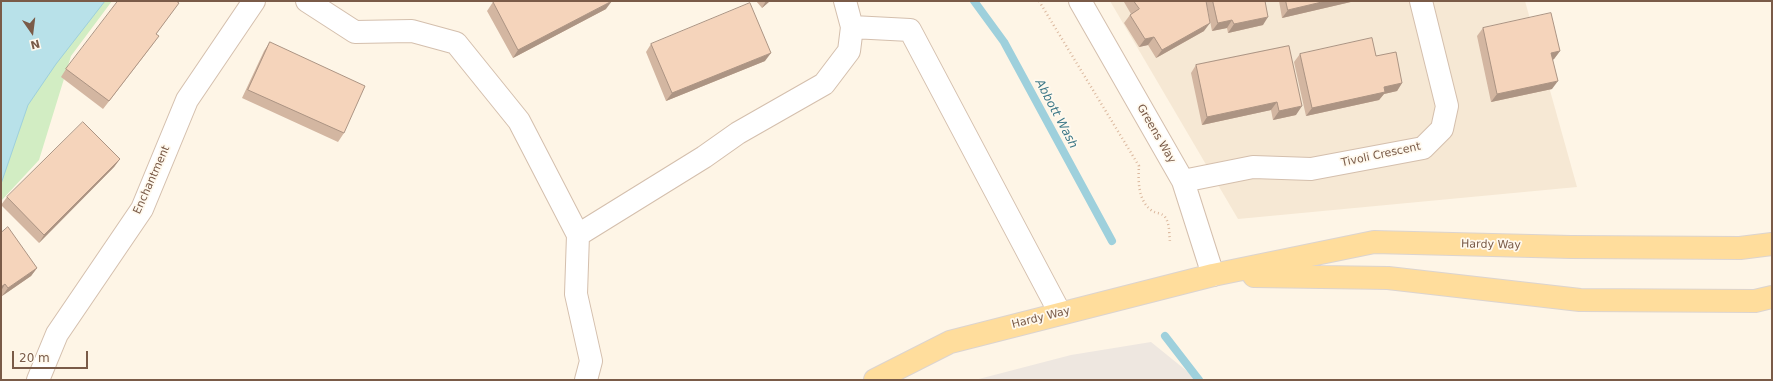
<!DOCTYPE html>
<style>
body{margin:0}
#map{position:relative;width:1773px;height:381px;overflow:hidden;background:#fef5e6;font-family:"DejaVu Sans",sans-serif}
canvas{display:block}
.frame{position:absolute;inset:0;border:2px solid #7a5b48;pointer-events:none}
.north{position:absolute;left:12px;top:12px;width:40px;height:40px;-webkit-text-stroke:3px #fff9ee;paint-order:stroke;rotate:166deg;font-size:11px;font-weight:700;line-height:16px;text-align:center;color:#7a5b48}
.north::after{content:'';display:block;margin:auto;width:14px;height:18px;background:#7a5b48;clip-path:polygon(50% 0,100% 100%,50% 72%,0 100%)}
.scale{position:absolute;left:12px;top:351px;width:76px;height:18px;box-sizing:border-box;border:2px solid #7a5b48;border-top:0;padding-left:5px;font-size:12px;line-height:14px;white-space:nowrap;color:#7a5b48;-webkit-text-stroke:3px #fff9ee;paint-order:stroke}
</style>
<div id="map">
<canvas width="1773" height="381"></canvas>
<div class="frame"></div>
<div class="north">N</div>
<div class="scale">20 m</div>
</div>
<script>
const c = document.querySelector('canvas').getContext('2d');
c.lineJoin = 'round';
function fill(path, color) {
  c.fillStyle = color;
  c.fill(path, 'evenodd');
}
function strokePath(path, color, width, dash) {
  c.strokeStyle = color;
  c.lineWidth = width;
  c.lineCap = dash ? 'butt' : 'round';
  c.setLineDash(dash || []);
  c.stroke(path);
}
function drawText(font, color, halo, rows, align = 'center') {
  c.font = font + ' "DejaVu Sans",sans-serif';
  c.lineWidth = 3.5;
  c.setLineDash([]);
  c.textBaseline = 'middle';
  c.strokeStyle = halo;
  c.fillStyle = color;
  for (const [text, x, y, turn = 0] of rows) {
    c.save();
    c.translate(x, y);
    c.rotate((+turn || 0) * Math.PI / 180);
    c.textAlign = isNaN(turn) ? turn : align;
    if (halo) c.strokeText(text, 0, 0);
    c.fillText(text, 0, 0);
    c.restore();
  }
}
const residential = new Path2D(`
 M 1110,1 L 1525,1 L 1577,187 L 1238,219 Z`);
const industrial = new Path2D(`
 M 1151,342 L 1198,380 L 975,380 L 1071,355 Z`);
const green = new Path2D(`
 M 1,1 L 112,1 L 71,56 L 39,160 L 1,201 Z`);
const water = new Path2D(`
 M 1,1 L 105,1 L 56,64 L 28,105 L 1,184 Z`);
const stream = new Path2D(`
 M 974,1 L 1004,42 L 1112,241
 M 1165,336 L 1199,380`);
const path = new Path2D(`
 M 1039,1 L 1139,166 C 1138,181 1138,200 1151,210 C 1156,214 1161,212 1165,217 C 1170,224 1169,234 1170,242`);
const minor = new Path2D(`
 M 307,1 L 355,32 L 412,31 L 456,43 L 519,121 L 578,235 L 576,294 L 591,361 L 586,380
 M 1080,1 L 1183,181 L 1213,275
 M 852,27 L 910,30 L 1060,313
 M 1183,181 L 1253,167 L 1311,169 L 1423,148 L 1442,129 L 1447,106 L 1421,1
 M 578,235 L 704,157 L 738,133 L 824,84 L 849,51 L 852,27 L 845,1
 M 38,380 L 57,334 L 142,209 L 187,100 L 254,1`);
const major = new Path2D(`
 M 1254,276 L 1388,278 L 1580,300 L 1755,301 L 1772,297
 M 875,380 L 950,342 L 1213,275 L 1374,242 L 1571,247 L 1740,248 L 1772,244`);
const wall = new Path2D(`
 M 756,1 L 770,1 L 762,8 Z
 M 1125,1 L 1206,1 L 1204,31 L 1156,58 L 1148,45 L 1139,47 L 1124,23 L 1130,15 L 1131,14 L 1124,2 Z
 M 1206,1 L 1265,1 L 1263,25 L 1228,33 L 1227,28 L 1212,31 Z
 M 1279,1 L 1355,1 L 1282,18 Z
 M 493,2 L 606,9 L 513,58 L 487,11 Z
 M 173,11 L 156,34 L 153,44 L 103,109 L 61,77 L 66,69 Z
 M 1483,28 L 1560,51 L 1554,59 L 1553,60 L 1552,89 L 1491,102 L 1477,36 Z
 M 270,42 L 344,133 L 338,142 L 242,98 L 264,51 Z
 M 651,44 L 765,61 L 666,101 L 646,52 Z
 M 1289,46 L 1296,115 L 1273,120 L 1271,110 L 1202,125 L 1191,73 L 1196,65 Z
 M 1300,54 L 1376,56 L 1402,83 L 1397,91 L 1384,94 L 1379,100 L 1306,116 L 1294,62 Z
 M 120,159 L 114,167 L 39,243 L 1,205 L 7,197 Z
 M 1,233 L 37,268 L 31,276 L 2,296 L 1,294 Z`);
const shadedWall = new Path2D(`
 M 612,1 L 606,9 L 513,58 L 518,50 Z
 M 766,1 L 770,1 L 762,8 Z
 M 1326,1 L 1355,1 L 1282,18 L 1288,10 Z
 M 1268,17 L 1263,25 L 1228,33 L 1234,24 Z
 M 1232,20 L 1227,28 L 1212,31 L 1218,23 Z
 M 1210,23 L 1204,31 L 1156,58 L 1162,50 Z
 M 159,36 L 153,44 L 103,109 L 109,101 Z
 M 1154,37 L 1148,45 L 1139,47 L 1145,39 Z
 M 1560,51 L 1554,59 L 1546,61 L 1551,53 Z
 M 771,53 L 765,61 L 666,101 L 672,93 Z
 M 1558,81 L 1552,89 L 1491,102 L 1497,94 Z
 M 1402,83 L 1397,91 L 1384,94 L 1379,100 L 1306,116 L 1312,108 L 1384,87 Z
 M 1277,102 L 1271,110 L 1202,125 L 1207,117 Z
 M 1302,106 L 1296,115 L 1273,120 L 1279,111 Z
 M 120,159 L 114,167 L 39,243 L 44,235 Z
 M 37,268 L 31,276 L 2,296 L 8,288 Z
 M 5,284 L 1,291 L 1,287 Z`);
const building = new Path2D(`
 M 118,1 L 176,1 L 179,3 L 156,34 L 159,36 L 109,101 L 66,69 Z
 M 496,1 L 612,1 L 518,50 L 493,2 Z
 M 1134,1 L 1206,1 L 1210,23 L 1162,50 L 1154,37 L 1145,39 L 1130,15 L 1139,9 Z
 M 1213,1 L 1265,1 L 1268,17 L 1234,24 L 1232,20 L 1218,23 Z
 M 1286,1 L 1326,1 L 1288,10 Z
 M 750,3 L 771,53 L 672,93 L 651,44 Z
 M 1551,13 L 1560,51 L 1551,53 L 1558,81 L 1497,94 L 1483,28 Z
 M 1372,38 L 1376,56 L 1396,52 L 1402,83 L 1384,87 L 1385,92 L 1312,108 L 1300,54 Z
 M 270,42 L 365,86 L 344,133 L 248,90 Z
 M 1289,46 L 1302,106 L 1279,111 L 1277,102 L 1207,117 L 1196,65 Z
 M 83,122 L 120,159 L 44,235 L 7,197 Z
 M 8,227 L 37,268 L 8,288 L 5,284 L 1,287 L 1,233 Z`);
const streetNames = [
 ["Greens Way",1156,134,60],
 ["Tivoli Crescent",1381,155,-12],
 ["Enchantment",152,180,-66],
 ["Hardy Way",1491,245,1],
 ["Hardy Way",1041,318,-14]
];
const waterNames = [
 ["Abbott Wash",1056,114,62]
];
fill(residential, '#f6e8d4');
fill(industrial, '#eee7e0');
fill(green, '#d2edc3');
fill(water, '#b8e1e9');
strokePath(water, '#9ed0dc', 1);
strokePath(stream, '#9ed0dc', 8);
strokePath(minor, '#d4bfad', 24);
strokePath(major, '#dcd4cf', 24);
strokePath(path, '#dbb89e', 2.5, [1, 3]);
strokePath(minor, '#fff', 22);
strokePath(major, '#ffdd9c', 22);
fill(wall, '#d3b6a1');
fill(shadedWall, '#ac9483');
fill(building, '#f5d4bb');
strokePath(building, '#ac9483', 1);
drawText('11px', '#7a5b48', '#fff9ee', streetNames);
drawText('italic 12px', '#3d7887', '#fff9ee', waterNames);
</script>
